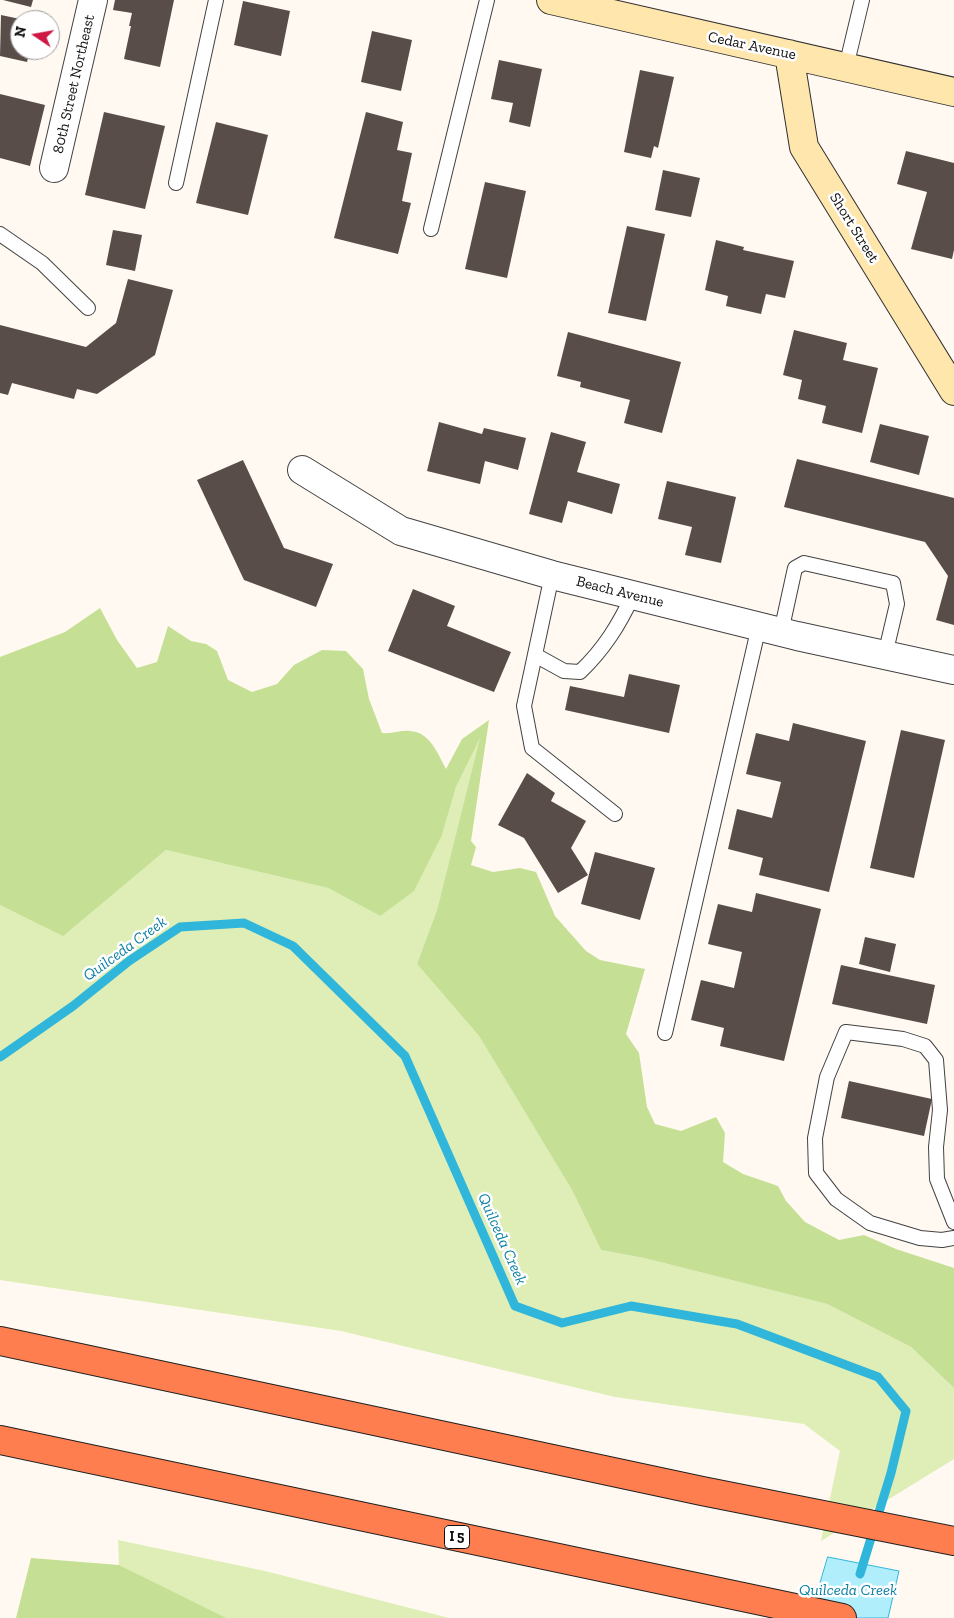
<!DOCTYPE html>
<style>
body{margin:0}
#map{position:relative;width:954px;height:1618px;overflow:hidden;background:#fff9f1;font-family:"Zilla Slab",serif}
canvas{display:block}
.north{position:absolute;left:10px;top:10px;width:50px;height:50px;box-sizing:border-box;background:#fff;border:1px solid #9f9f9f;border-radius:50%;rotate:282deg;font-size:14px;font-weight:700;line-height:20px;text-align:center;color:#0f0f0f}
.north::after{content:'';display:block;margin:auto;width:18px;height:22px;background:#cd1944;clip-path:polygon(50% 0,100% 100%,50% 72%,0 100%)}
</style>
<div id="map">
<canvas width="954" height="1618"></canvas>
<div class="north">N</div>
</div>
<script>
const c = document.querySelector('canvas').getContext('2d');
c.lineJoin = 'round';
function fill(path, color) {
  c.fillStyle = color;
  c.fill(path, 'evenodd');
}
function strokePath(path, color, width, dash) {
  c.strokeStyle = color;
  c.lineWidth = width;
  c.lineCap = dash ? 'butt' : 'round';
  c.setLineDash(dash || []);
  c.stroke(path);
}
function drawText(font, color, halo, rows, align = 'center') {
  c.font = font + ' "Zilla Slab",serif';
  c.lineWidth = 5;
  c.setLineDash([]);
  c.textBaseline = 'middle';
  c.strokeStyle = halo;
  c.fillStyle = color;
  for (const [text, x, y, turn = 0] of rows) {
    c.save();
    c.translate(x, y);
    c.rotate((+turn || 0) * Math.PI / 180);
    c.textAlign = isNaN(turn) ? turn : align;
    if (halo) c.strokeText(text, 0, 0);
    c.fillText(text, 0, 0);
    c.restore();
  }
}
const green = new Path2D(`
 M 481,735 L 437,910 L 417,964 L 479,1036 L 572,1190 L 601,1250 L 644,1258 L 827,1304 L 911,1347 L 954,1388 L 954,1459 L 821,1541 L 840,1451 L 804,1424 L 615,1397 L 341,1331 L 0,1280 L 0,905 L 63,935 L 166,850 L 328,888 L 380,916 L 442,835 L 456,787 Z
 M 118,1540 L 265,1571 L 449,1618 L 221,1618 L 119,1565 Z`);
const forest = new Path2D(`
 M 100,608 L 117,640 L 137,668 L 157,662 L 168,626 L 191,641 L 206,644 L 217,651 L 228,680 L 252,692 L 277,684 L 294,665 L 322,650 L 346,651 L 363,669 L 369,699 L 382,733 C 392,734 401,730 410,731 C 430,732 438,754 446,769 L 462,739 L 489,720 L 471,841 L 476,847 L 471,865 L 493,872 L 520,868 L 536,872 L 555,916 L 586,951 L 600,960 L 645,969 L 626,1034 L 639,1053 L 647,1107 L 655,1124 L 681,1131 L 716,1117 L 725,1133 L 723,1162 L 743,1174 L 778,1186 L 786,1201 L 805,1222 L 839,1240 L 864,1235 L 896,1249 L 954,1268 L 954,1388 L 911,1347 L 827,1304 L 644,1258 L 601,1250 L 572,1190 L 479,1036 L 417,964 L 437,910 L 480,738 L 456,787 L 442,835 L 414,891 L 380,916 L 328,888 L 166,850 L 63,936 L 0,905 L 0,657 L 65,632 Z
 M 31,1558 L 119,1565 L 226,1618 L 16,1618 Z`);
const water = new Path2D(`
 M 828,1557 L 899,1571 L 888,1618 L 810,1618 Z`);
const stream = new Path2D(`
 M 0,1057 L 73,1006 L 129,961 L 180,927 L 244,923 L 293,946 L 405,1056 L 515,1306 L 562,1323 L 631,1306 L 737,1324 L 878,1377 L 906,1411 L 891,1473 L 860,1574`);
const building = new Path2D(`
 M 3,0 L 33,0 L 31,7 Z
 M 115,0 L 174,0 L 160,67 L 124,59 L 131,26 L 129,26 L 132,13 L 113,10 Z
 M 243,1 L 290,11 L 281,56 L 234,45 Z
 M 1,15 L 20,19 L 20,50 L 30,50 L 27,62 L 0,56 Z
 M 372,31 L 412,40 L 401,91 L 361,82 Z
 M 499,60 L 542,69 L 530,127 L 509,122 L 513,103 L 491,99 Z
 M 640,70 L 674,77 L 658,148 L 654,146 L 651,158 L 624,152 Z
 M 0,94 L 45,105 L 30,166 L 0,158 Z
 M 104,112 L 165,126 L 145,209 L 85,195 Z
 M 366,112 L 403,122 L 397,150 L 412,153 L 402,201 L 411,203 L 398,254 L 334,238 Z
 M 216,122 L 268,135 L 248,215 L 196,203 Z
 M 906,151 L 954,163 L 954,250 L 952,259 L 911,249 L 927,192 L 897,184 Z
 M 663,170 L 700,178 L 691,217 L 655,210 Z
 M 485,182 L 526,191 L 507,278 L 465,269 Z
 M 627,226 L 665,234 L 646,321 L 608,313 Z
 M 113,230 L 142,235 L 135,271 L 106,265 Z
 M 716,240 L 744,247 L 743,250 L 794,261 L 785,298 L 766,294 L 761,314 L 726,306 L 728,296 L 705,290 Z
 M 128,279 L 173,290 L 155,355 L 97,394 L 77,389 L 74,399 L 12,383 L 8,395 L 0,393 L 0,325 L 86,347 L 116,323 Z
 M 794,330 L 847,343 L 843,360 L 878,368 L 862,433 L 822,423 L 826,406 L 798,399 L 802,380 L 783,375 Z
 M 568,332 L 681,362 L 662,433 L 624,423 L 630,400 L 580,387 L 581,382 L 557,376 Z
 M 439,422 L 482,434 L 484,428 L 526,438 L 518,470 L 485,461 L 480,484 L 427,471 Z
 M 880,424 L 929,436 L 919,475 L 870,462 Z
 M 551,432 L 586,442 L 577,472 L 620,484 L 612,514 L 568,501 L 562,523 L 529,514 Z
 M 797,459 L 954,498 L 954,625 L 936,620 L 948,576 L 925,542 L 784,507 Z
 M 243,460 L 284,548 L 333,564 L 316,607 L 244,580 L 197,480 Z
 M 667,481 L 736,497 L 721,563 L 685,555 L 692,527 L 658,519 Z
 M 413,589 L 455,606 L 447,626 L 511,652 L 494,692 L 388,651 Z
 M 629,674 L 680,685 L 669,733 L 565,710 L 570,686 L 624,697 Z
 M 793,723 L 866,741 L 829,892 L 759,875 L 763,858 L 728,849 L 737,809 L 772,818 L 781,782 L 746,774 L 756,733 L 789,741 Z
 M 901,730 L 945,740 L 914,878 L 870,868 Z
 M 527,773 L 555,793 L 551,801 L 586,821 L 571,848 L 588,875 L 558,893 L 524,838 L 498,825 Z
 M 595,852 L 655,868 L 640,920 L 581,904 Z
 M 756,893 L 821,909 L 784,1061 L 720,1046 L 724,1028 L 691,1020 L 701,980 L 734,988 L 742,952 L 708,944 L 718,904 L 752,912 Z
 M 865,937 L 896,944 L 890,972 L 859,964 Z
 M 841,965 L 935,985 L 927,1024 L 832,1004 Z
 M 849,1081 L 932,1099 L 924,1136 L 841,1118 Z`);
const lane = new Path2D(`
 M 846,67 L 862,0
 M 176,183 L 216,0
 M 431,229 L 487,0
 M 0,234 L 42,263 L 88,308
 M 552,575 L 524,706 L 532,748 L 615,814
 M 781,632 L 795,568 L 804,563 L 893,583 L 897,604 L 885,655
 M 535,655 L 564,671 L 580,672 C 604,649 619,625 633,595
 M 665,1033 L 759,626
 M 954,1222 L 937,1179 L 936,1147 L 940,1110 L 936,1060 L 925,1046 L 903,1039 L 846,1032 L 827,1077 L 815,1138 L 816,1173 L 836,1199 L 870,1223 L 920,1238 L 942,1240 L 954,1238`);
const street = new Path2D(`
 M 54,168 L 93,0
 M 302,470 L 401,531 L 552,575 L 797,636 L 954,670`);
const secondary = new Path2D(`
 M 551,0 L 954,92
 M 789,54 L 804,147 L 954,391`);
const highway = new Path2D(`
 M 0,1341 L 702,1491 L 954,1541
 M 0,1440 L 842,1618`);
const shields = [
 [457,1537,25]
];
const shieldNames = [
 ["I 5",457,1537]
];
const streetNames = [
 ["Cedar Avenue",752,46,12],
 ["80th Street Northeast",74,84,-77],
 ["Short Street",854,228,58],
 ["Beach Avenue",620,592,14]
];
const waterNames = [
 ["Quilceda Creek",125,949,-36],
 ["Quilceda Creek",502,1239,66],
 ["Quilceda Creek",848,1590]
];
fill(green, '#deeeb6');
fill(forest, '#c5e094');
fill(water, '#b0eefc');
strokePath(water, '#30b6da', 1);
strokePath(stream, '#30b6da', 9);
fill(building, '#594d4a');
strokePath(lane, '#424242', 16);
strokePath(street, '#424242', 30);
strokePath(secondary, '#313131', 30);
strokePath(highway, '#202020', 30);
strokePath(lane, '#fff', 14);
strokePath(street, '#fff', 28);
strokePath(secondary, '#ffe6ac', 28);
strokePath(highway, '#ff7e4f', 28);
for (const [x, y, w] of shields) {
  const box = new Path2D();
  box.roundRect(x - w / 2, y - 11.5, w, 23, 4);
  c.fillStyle = '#fff';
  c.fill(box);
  strokePath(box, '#0f0f0f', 1);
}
drawText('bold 14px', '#0f0f0f', null, shieldNames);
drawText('15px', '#0f0f0f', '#fff', streetNames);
drawText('italic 16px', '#0c7fa5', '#fff', waterNames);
</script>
